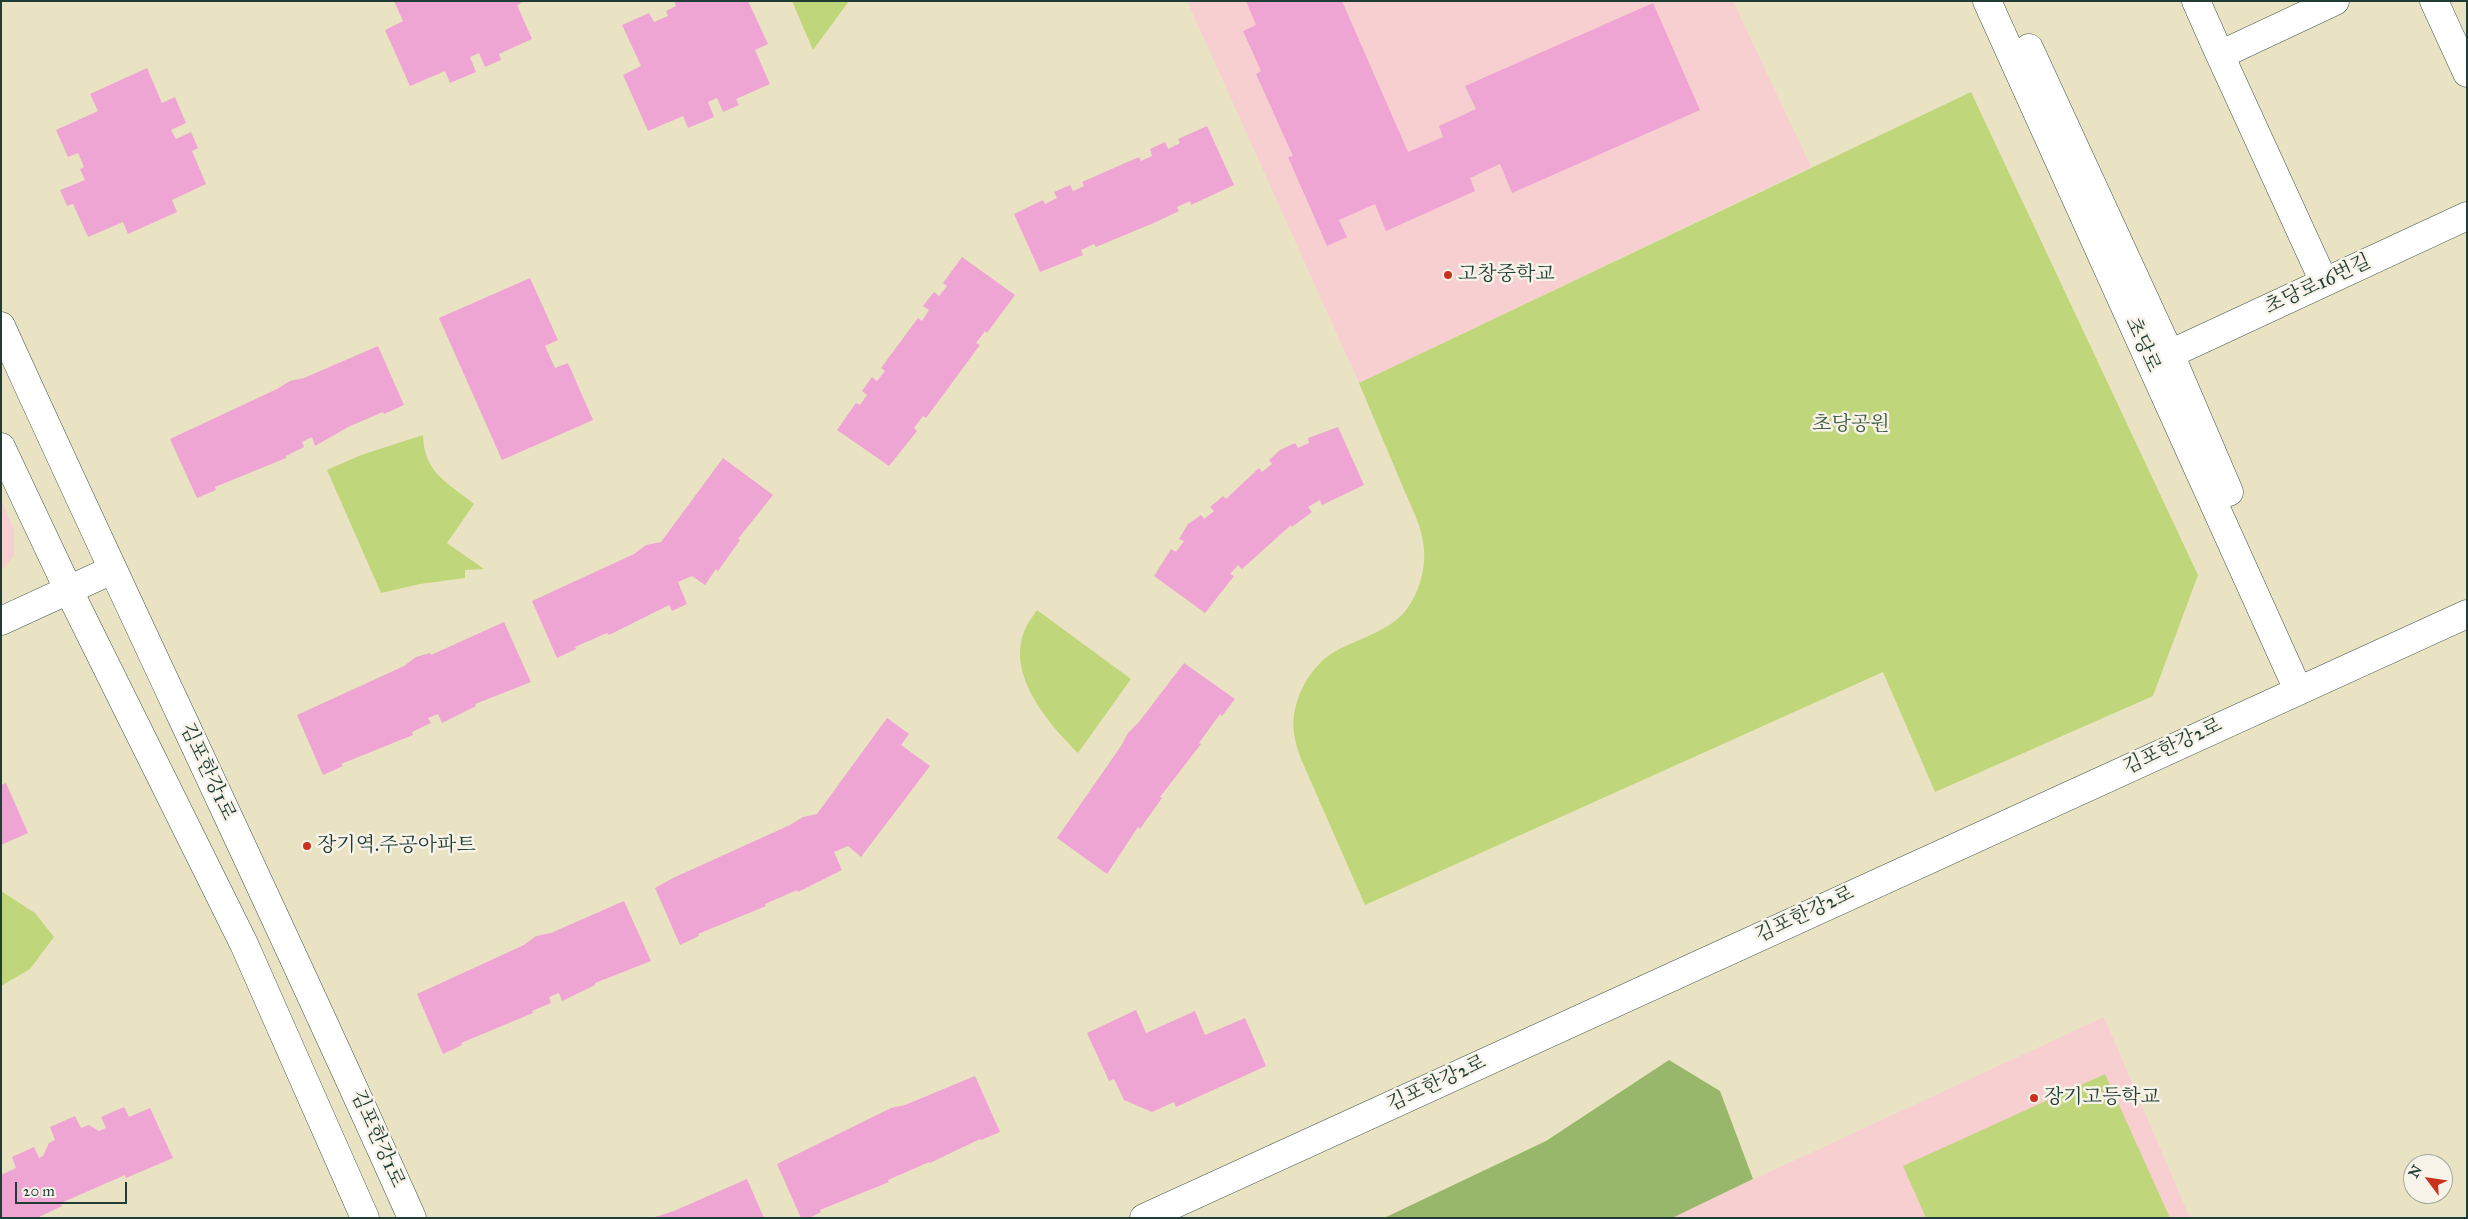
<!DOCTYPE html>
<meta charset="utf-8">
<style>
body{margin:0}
#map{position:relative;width:2468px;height:1219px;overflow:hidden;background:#eae3c3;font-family:"IM FELL Great Primer",serif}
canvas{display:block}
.frame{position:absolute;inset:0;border:2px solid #1f3d34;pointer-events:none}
.north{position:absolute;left:2403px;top:1154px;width:50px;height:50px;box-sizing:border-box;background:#f7f3e8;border:1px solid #a1aaa0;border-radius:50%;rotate:301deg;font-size:14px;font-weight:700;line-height:20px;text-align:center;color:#1f3d34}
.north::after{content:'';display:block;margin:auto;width:18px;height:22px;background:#c8321e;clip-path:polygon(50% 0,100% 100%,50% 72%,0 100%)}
.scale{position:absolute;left:15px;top:1182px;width:112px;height:22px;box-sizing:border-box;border:2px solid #1f3d34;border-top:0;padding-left:6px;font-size:15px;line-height:18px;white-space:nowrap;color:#1f3d34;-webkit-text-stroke:4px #f7f3e8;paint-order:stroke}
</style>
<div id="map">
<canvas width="2468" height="1219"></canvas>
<div class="frame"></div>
<div class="north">N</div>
<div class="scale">20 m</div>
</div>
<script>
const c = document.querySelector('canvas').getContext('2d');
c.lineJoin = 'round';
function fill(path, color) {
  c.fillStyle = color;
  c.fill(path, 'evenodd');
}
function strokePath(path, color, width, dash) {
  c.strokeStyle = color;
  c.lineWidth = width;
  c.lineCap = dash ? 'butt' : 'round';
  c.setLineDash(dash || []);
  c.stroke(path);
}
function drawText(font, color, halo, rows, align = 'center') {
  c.font = font + ' "IM FELL Great Primer","Noto Serif KR",serif';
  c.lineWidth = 5;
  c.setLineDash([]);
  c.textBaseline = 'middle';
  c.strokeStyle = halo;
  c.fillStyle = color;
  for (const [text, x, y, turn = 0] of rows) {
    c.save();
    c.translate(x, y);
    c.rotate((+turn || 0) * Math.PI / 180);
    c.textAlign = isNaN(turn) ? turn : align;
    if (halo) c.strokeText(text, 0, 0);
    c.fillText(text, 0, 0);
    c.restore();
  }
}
const built = new Path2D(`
 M 1187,1 L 1733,1 L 1811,167 L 1359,383 Z
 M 1,498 L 14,530 L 14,556 L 1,571 Z
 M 2104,1017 L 2190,1218 L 1670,1218 Z`);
const green = new Path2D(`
 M 792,1 L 849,1 L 813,50 Z
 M 1971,92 L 2198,575 L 2153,696 L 1935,792 L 1883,672 L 1365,905 L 1301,759 C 1298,751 1295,742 1294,733 C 1290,703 1308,668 1334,652 C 1354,641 1376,635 1395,621 C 1415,606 1426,574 1424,550 C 1423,527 1410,505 1402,485 C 1388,451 1373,417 1359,383 Z
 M 423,435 C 424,473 447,482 474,504 L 447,543 L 484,569 L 465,570 L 465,578 L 420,584 L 381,593 L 327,470 L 361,455 Z
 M 1037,610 L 1131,679 L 1078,753 C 1048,723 1004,673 1026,627 C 1029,621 1033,616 1037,610 Z
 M 1,891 L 35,913 L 54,937 L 30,969 L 1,986 Z
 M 2105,1074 L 2170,1218 L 1926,1218 L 1903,1166 Z`);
const forest = new Path2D(`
 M 1669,1060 L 1720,1091 L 1753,1179 L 1672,1218 L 1384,1218 L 1546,1141 Z`);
const building = new Path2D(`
 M 394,1 L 525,1 L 517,5 L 532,39 L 499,54 L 501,60 L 485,67 L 479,53 L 470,57 L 476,72 L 450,83 L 445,71 L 410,86 L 385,30 L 403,21 Z
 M 674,1 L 748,1 L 768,44 L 755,50 L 770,84 L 736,99 L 739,105 L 723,112 L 717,98 L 708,102 L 714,117 L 688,128 L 683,116 L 648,131 L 623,75 L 641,66 L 622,25 L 649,13 L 654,22 L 668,16 L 666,11 L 676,6 Z
 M 1246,1 L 1342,1 L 1408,152 L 1443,137 L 1439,126 L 1476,109 L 1465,86 L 1653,3 L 1700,110 L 1512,193 L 1500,164 L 1470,178 L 1475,191 L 1386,231 L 1375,204 L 1339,220 L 1347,237 L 1327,246 L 1288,157 L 1293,156 L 1256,74 L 1261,71 L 1243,31 L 1256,25 Z
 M 147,68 L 162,103 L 175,97 L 186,123 L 171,130 L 176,139 L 191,132 L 198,148 L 192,151 L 206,184 L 172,200 L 177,212 L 128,234 L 123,222 L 88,237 L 73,204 L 67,206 L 60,190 L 85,180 L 80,169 L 84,167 L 78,153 L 68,157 L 56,130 L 98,111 L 90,94 Z
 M 1207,126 L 1234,185 L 1191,205 L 1190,201 L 1177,207 L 1179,211 L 1156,222 L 1096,247 L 1094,244 L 1081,250 L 1083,255 L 1040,272 L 1014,214 L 1043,200 L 1045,204 L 1057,198 L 1054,192 L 1070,185 L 1073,191 L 1084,186 L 1082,182 L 1116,167 L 1139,157 L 1141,161 L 1152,156 L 1150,149 L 1165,142 L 1168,149 L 1180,143 L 1178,139 Z
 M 962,257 L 1015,295 L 987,333 L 985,331 L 976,343 L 980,345 L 926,418 L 923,416 L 914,428 L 917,431 L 889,466 L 837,430 L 856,403 L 860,405 L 867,395 L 862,391 L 872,377 L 877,381 L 885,371 L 881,368 L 918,318 L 922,321 L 929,310 L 923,306 L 934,292 L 939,296 L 947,286 L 943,283 Z
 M 530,278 L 558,340 L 545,346 L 555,368 L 568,363 L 593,420 L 502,460 L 439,318 Z
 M 378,346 L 404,405 L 384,414 L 383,412 L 348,427 L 315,446 L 312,437 L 302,442 L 304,447 L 286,456 L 286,458 L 215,487 L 216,490 L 197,498 L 170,439 L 277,389 L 290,381 L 304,378 Z
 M 1338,427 L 1364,485 L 1322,505 L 1320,500 L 1308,507 L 1312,512 L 1292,527 L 1291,525 L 1242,569 L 1238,565 L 1230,574 L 1234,576 L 1205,613 L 1154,576 L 1171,549 L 1176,552 L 1184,541 L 1179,539 L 1188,524 L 1201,515 L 1204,519 L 1214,511 L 1210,507 L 1223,496 L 1226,499 L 1259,468 L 1262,472 L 1272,464 L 1269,460 L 1280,450 L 1295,443 L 1298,448 L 1309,443 L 1308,438 Z
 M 723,458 L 773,495 L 738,539 L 740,540 L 718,571 L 716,569 L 705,585 L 692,576 L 678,582 L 687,604 L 672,611 L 669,605 L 609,635 L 607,633 L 575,647 L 576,649 L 557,658 L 532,601 L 634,554 L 646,545 L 661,542 Z
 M 504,622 L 531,682 L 475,704 L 476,706 L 442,723 L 438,714 L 428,718 L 431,723 L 412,732 L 413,735 L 341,764 L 343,766 L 323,775 L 297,715 L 404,666 L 416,657 L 430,653 L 431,655 Z
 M 1184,663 L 1235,699 L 1222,716 L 1220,714 L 1199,743 L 1201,744 L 1160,797 L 1162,798 L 1140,829 L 1138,827 L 1107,874 L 1057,838 L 1121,746 L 1128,733 L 1139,722 Z
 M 887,718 L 909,734 L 901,745 L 930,766 L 861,857 L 848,846 L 834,852 L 842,870 L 798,892 L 797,890 L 765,904 L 766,906 L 698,934 L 699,936 L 680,945 L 655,888 L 673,878 L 790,825 L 803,817 L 817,814 Z
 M 6,783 L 28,833 L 1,845 L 1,785 Z
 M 624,901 L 651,961 L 595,983 L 595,985 L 562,1001 L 559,993 L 549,997 L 551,1003 L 532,1011 L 533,1013 L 461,1043 L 462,1045 L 443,1054 L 417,994 L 524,945 L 536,936 L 551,933 Z
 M 1136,1010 L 1146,1033 L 1195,1011 L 1205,1035 L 1245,1018 L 1266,1066 L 1176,1107 L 1174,1102 L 1152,1112 L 1124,1100 L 1114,1079 L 1109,1081 L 1087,1033 Z
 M 975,1076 L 1000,1132 L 981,1140 L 980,1139 L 930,1163 L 929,1162 L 888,1180 L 889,1182 L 820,1210 L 821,1212 L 809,1218 L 801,1218 L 777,1164 L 891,1108 L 905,1105 Z
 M 124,1107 L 129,1117 L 150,1108 L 173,1158 L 126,1178 L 125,1175 L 61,1203 L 62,1206 L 37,1218 L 1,1218 L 1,1175 L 16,1168 L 12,1157 L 34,1147 L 39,1158 L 43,1156 L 49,1143 L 55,1140 L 50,1127 L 75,1116 L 81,1128 L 89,1125 L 99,1131 L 106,1128 L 101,1117 Z
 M 747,1179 L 764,1218 L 652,1218 L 674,1211 Z`);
const minor = new Path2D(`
 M 2196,1 L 2220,55 L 2335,1
 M 2434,1 L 2467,73
 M 2220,55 L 2324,282
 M 2170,354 L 2467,216
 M 1,621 L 112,570`);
const tertiary = new Path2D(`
 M 1987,1 L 2298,690
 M 2029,48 L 2170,354 L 2229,492
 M 1,326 C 136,624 279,919 412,1218
 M 1,447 L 69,591 L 244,944 L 365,1218
 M 1144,1218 L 2467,614`);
const markers = [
 [1448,275,5,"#c8321e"],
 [307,846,5,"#c8321e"],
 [2034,1098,5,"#c8321e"]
];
const poiNames = [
 ["고창중학교",1458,275],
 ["장기역.주공아파트",317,846],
 ["장기고등학교",2044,1098]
];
const streetNames = [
 ["초당로16번길",2318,285,-25],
 ["초당로",2142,345,66],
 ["김포한강2로",2173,747,-25],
 ["김포한강1로",207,772,65],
 ["김포한강2로",1805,915,-25],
 ["김포한강2로",1437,1084,-25],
 ["김포한강1로",377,1139,66]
];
const parkNames = [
 ["초당공원",1851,425]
];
fill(built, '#f7cfd1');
fill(green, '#c0d67a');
fill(forest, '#98b76a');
fill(building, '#eea5d3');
strokePath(minor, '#3d5649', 29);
strokePath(tertiary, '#3d5649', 29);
strokePath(minor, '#fff', 28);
strokePath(tertiary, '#fff', 28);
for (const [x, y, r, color] of markers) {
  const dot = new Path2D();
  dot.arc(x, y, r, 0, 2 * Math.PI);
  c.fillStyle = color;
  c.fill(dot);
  strokePath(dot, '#f7f3e8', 2);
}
drawText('20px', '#1f3d34', '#f7f3e8', poiNames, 'left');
drawText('20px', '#1f3d34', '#f7f3e8', streetNames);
drawText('20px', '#3f5c42', '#f7f3e8', parkNames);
</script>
